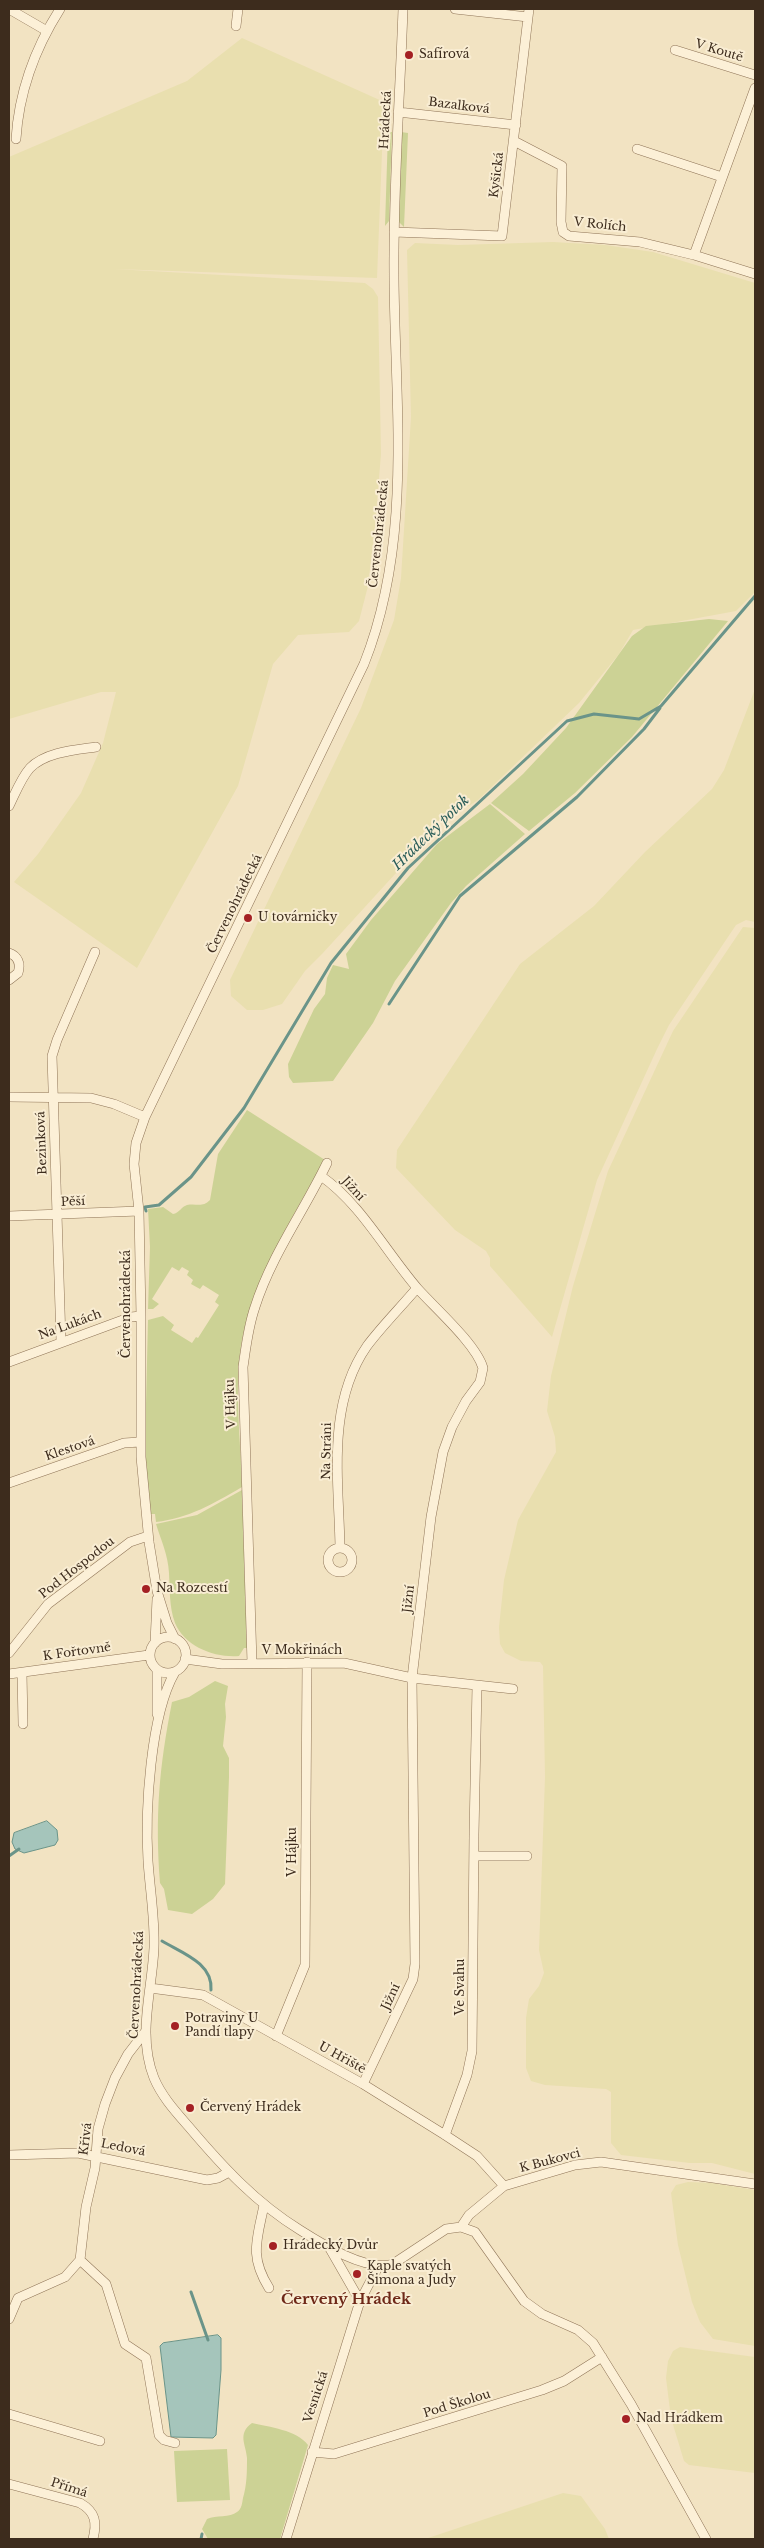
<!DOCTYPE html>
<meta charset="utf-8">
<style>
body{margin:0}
#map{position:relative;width:764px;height:2548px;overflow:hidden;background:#f2e3c2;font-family:"Libre Baskerville",serif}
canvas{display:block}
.frame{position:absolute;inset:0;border:10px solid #3d2c1d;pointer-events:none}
</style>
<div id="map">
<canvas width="764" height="2548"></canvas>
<div class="frame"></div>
</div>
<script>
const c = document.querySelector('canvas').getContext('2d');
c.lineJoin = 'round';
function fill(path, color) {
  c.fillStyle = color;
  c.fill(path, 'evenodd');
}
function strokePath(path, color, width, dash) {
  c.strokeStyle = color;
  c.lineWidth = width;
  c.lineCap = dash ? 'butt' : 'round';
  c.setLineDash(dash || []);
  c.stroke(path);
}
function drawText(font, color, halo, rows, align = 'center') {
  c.font = font + ' "Libre Baskerville",serif';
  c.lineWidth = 4;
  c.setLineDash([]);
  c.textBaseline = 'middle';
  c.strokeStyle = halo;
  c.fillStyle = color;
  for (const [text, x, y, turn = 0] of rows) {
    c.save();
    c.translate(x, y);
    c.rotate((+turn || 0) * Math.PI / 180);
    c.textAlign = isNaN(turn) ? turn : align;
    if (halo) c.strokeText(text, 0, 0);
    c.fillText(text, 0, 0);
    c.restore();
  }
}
const farmland = new Path2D(`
 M 242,38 L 384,102 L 377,278 L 114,269 L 365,283 L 373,289 L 378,297 L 381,454 L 375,526 L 368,586 L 359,621 L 349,632 L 298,635 L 273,664 L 238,786 L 137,968 L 14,882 L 38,854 L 81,793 L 103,743 L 116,692 L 101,692 L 9,719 L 9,157 L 187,81 Z
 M 553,242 L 605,245 L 653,252 L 755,283 L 755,592 L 736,611 L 633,630 L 619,654 L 579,703 L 478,800 L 453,816 L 438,821 L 396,873 L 322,954 L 305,971 L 282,1004 L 263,1010 L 247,1010 L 231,996 L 230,980 L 361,708 L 394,620 L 401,578 L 411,417 L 407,250 L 415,243 L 458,245 Z
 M 755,689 L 755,922 L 746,920 L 736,925 L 669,1025 L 657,1049 L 597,1180 L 552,1337 L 490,1266 L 490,1258 L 486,1251 L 455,1230 L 396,1168 L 397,1150 L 520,964 L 594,906 L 645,852 L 712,789 L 724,770 Z
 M 743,927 L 755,928 L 755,2174 L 712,2163 L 690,2163 L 621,2155 L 611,2143 L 611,2092 L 606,2089 L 545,2085 L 531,2081 L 526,2068 L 526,2018 L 529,1999 L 539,1986 L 544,1973 L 539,1950 L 545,1777 L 543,1666 L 540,1662 L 521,1661 L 505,1653 L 500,1644 L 499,1627 L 504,1580 L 518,1520 L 556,1452 L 555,1437 L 547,1411 L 551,1376 L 573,1286 L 608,1171 L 673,1031 Z
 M 688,2182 L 712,2183 L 755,2190 L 755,2346 L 713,2339 L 700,2322 L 692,2302 L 678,2245 L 671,2193 L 676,2185 Z
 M 680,2347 L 755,2357 L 755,2473 L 689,2465 L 684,2461 L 671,2418 L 666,2378 L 668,2361 L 673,2351 Z
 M 563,2493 L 581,2496 L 605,2529 L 609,2539 L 425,2539 Z`);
const green = new Path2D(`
 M 388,132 L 392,132 L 389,221 L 385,226 Z
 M 401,132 L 408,133 L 404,227 L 398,221 Z
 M 709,619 L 728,621 L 632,737 L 575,793 L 529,831 L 491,803 L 523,774 L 566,728 L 632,636 L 646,626 Z
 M 490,804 L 525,834 L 466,886 L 451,903 L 395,981 L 373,1023 L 333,1081 L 293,1083 L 289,1077 L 288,1064 L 314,1009 L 325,994 L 327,978 L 333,965 L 349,969 L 346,954 L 371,920 L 437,844 Z
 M 247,1110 L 325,1160 C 294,1213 251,1286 241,1346 C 234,1390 241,1442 242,1487 C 213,1504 189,1518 156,1522 L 155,1514 L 150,1514 L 145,1446 L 148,1320 L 163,1316 L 174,1325 L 171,1330 L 192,1343 L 196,1337 L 198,1338 L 219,1305 L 215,1302 L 219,1295 L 203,1285 L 200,1289 L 191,1284 L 193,1280 L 187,1275 L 189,1271 L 182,1267 L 179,1271 L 172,1267 L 152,1299 L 159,1304 L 153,1309 L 148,1309 L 150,1247 L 148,1209 L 163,1207 L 173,1214 C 179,1213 181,1207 187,1205 C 197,1203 202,1208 210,1200 L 218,1154 Z
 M 242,1490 L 247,1648 L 244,1648 L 239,1656 C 215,1658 185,1647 175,1623 C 169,1606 170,1590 169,1573 C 168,1555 161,1540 156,1524 L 197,1515 Z
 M 215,1681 L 228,1686 L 225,1704 L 226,1717 L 223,1746 L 229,1758 L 229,1777 L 225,1884 L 213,1899 L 192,1914 L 168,1910 L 164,1889 L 160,1883 C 155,1816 159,1768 172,1702 L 189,1697 Z
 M 252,2423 C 269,2427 297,2430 308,2445 L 280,2539 L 208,2539 L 202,2529 L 207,2519 C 216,2515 230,2518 237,2512 C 242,2509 242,2503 243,2498 C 247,2485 247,2471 247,2458 C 246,2444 237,2434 252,2423 Z
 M 227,2449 L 230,2500 L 177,2502 L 174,2451 Z`);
const water = new Path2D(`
 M 47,1821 L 57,1830 L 58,1840 L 55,1845 L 24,1853 L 15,1849 L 12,1842 L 14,1833 Z
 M 218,2335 L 221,2338 L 221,2370 L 216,2435 L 213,2438 L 171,2437 L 160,2346 L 163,2343 Z`);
const stream = new Path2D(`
 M 389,1004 L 460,896 L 577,797 L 644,729 L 660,708
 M 146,1211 L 145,1207 L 159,1205 L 191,1177 L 244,1108 L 331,963 L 408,868 L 567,721 L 594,714 L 639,719 L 661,706 L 755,596
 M 9,1856 L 19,1849
 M 162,1941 C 182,1953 213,1963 211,1990
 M 191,2292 L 208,2340
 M 201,2539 L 202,2534`);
const minor = new Path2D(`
 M 9,9 L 47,31
 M 455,9 L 528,17
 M 236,26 L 238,9
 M 675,50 L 755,75
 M 398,112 L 516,125
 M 16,139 C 19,91 34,50 60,9
 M 514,141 L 562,166 L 561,222 L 563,232 L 569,236 L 640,242 L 694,255 L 755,274
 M 637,149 L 722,177
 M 394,232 L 502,236 L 529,9
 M 694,255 L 755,88
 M 9,806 C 15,794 21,778 30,768 C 46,752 75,750 96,747
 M 9,953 C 18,956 21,964 18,973 L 9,980
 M 9,1097 L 91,1098 L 114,1104 L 145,1117
 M 321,1176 C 361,1204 386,1252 418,1289 C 435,1308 476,1344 483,1368 L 480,1382 L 466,1401 L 452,1427 L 443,1452 L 431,1517 L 412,1678 L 415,1964 L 413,1979 L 363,2084
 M 9,1216 L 139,1211
 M 61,1341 L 52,1056 L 57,1040 L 95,952
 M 9,1362 L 131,1317 L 141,1316
 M 9,1483 L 124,1443 L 140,1442
 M 340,1548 C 339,1481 326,1405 367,1346 C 382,1326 401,1307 417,1288
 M328 1560a12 12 0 1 1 24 0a12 12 0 1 1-24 0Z
 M150 1655a18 18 0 1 1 36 0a18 18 0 1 1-36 0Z
 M 175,1639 L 167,1623 L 157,1591 L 149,1542 L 141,1457 L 141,1316 L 139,1211 L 134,1164 L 136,1143 L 145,1117 L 364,664 C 413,541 395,406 394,278 C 393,188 400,98 403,9
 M 155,1643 L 157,1599
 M 9,1653 L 48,1604 L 130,1542 L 148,1536
 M 185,1659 L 222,1664 L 344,1663 L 412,1678 L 513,1689
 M 252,1663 L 243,1367 C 246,1347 248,1327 255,1307 C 271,1256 304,1211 327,1163
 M 157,1670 L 157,1714
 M 175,1672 C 150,1715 145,1812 148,1861 C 150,1890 155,1919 154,1948 C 152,1992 137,2035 154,2078 C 162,2097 176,2112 189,2127 C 222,2166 256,2203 300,2230 C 322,2244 366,2272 393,2264 L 446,2229 L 461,2227 L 475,2232 L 524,2301 L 542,2314 L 578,2330 L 593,2343 L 631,2404 L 706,2539
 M 22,1673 L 23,1724
 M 9,1674 L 149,1655
 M 474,1834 L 477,1686
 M 474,1856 L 527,1856
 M 150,1988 L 203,1995 L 363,2084 L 445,2135 L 477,2156 L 504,2186
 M 276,2036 L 305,1965 L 307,1662
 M 445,2135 L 467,2075 L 472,2051 L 474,1835
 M 9,2155 L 78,2153 L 207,2180 L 218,2178 L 229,2172
 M 264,2205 C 257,2240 249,2256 269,2288
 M 461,2227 L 469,2215 L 504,2186 L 575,2165 L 601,2162 L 755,2184
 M 329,2247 L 360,2301
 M 80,2260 L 106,2284 L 125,2344 L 146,2358 L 159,2435 L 164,2440 L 175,2443
 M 9,2319 L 18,2298 L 65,2277 L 80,2260 L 86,2207 L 95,2168 L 98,2129 L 105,2104 L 115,2078 L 128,2054 L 145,2032
 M 9,2414 L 100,2441
 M 312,2452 L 334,2454 L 542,2390 L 564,2381 L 602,2357
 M 9,2484 L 80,2503 C 96,2512 97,2523 93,2539
 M 286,2539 L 360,2301 L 378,2267`);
const markers = [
 [409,55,5,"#a42124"],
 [248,918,5,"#a42124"],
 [146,1589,5,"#a42124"],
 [175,2026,5,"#a42124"],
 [190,2108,5,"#a42124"],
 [273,2246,5,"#a42124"],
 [357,2274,5,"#a42124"],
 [626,2419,5,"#a42124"]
];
const streetNames = [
 ["V Koutě",719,51,17],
 ["Bazalková",459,106,7],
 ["Hrádecká",386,120,-87],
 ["Kyšická",497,175,-83],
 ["V Rolích",600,225,6],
 ["Červenohrádecká",379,534,-84],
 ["Červenohrádecká",235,904,-64],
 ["Bezinková",42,1143,-92],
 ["Jižní",353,1189,48],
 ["Pěší",73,1202,-3],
 ["Červenohrádecká",127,1304,-90],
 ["Na Lukách",70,1325,-20],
 ["V Hájku",231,1404,-92],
 ["Klestová",70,1449,-19],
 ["Na Stráni",327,1451,-89],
 ["Pod Hospodou",77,1568,-38],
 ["Jižní",409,1599,-83],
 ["V Mokřinách",302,1651],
 ["K Fořtovně",77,1652,-8],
 ["V Hájku",293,1852,-90],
 ["Červenohrádecká",137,1985,-87],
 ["Ve Svahu",461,1987,-90],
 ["Jižní",391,1997,-65],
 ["U Hřiště",342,2058,29],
 ["Křivá",86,2139,-83],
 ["Ledová",123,2148,11],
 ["K Bukovci",550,2161,-15],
 ["Vesnická",316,2397,-72],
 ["Pod Školou",457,2404,-17],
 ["Přímá",69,2488,18]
];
const poiNames = [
 ["Safírová",419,55],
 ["U továrničky",258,918],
 ["Na Rozcestí",156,1589],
 ["Potraviny U",185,2019],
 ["Pandí tlapy",185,2033],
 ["Červený Hrádek",200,2108],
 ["Hrádecký Dvůr",283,2246],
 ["Kaple svatých",367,2267],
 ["Šimona a Judy",367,2281],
 ["Nad Hrádkem",636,2419]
];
const waterNames = [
 ["Hrádecký potok",431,833,-44]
];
const quarterNames = [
 ["Červený Hrádek",346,2300]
];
fill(farmland, '#e9dfaf');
fill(green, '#ccd295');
fill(water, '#a5c5bb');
strokePath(water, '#6a9489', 1);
strokePath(stream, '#6a9489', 3);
strokePath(minor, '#8f7457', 10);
strokePath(minor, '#fcf0d7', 9);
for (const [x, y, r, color] of markers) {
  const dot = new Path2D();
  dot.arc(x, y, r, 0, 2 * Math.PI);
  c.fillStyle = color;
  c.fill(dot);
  strokePath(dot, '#f9edd3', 2);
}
drawText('12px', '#3d2c1d', '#f9edd3', streetNames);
drawText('12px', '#3d2c1d', '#f9edd3', poiNames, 'left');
drawText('italic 14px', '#2b5e5a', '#f9edd3', waterNames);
drawText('bold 15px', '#6e2818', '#f9edd3', quarterNames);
</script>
